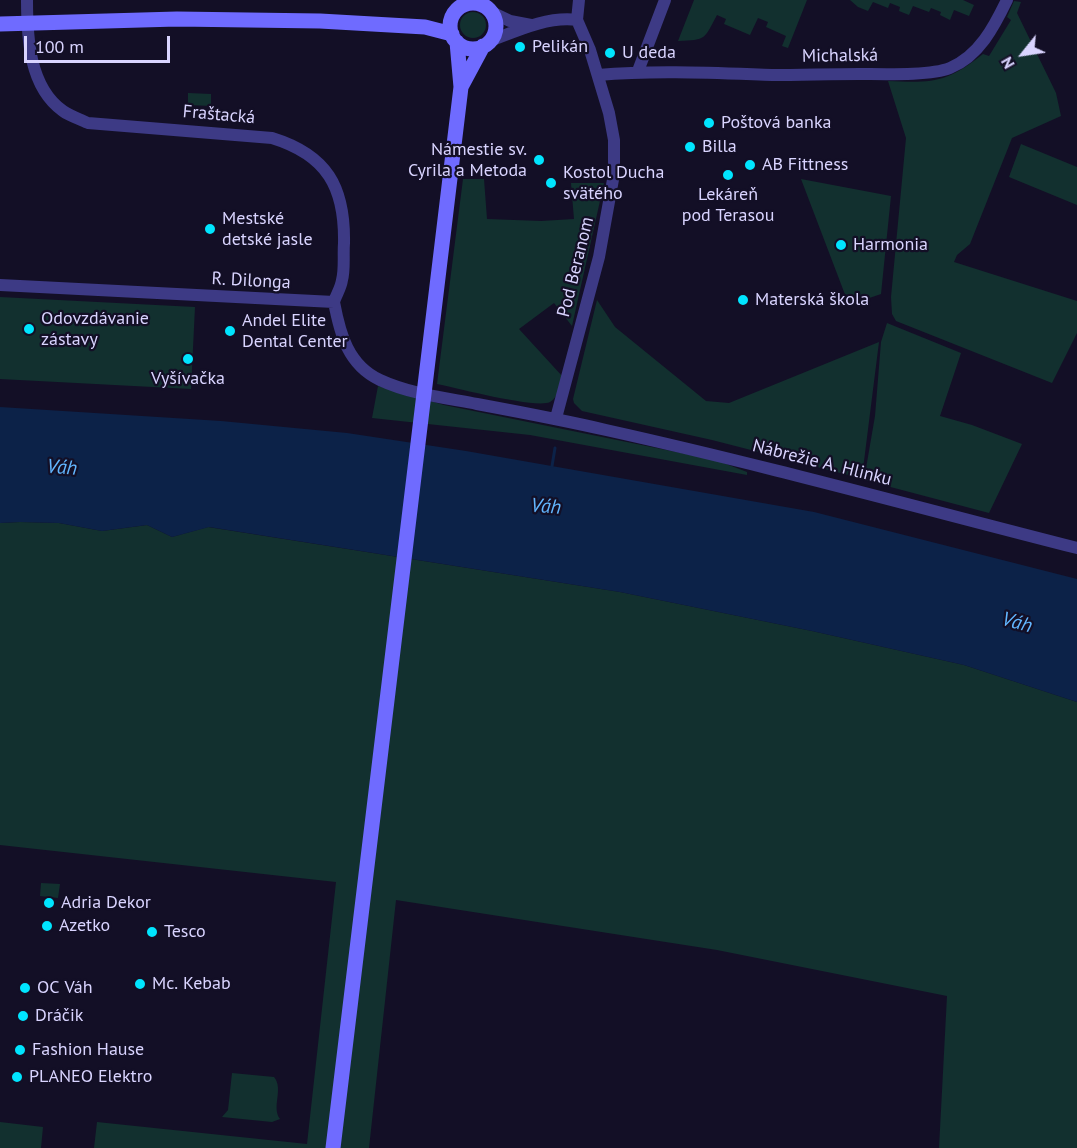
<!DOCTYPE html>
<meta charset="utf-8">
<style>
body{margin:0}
#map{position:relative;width:1077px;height:1148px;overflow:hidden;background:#130f26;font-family:"PT Sans",sans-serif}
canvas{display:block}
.north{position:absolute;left:993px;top:24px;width:60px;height:60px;-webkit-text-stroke:4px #130f26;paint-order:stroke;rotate:240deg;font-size:16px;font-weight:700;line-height:24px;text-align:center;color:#d9d4ff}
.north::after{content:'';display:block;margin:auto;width:21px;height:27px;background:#d9d4ff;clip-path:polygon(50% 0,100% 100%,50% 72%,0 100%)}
.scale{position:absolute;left:24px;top:36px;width:146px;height:27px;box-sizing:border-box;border:3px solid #d9d4ff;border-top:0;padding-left:8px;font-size:18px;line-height:21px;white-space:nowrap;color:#d9d4ff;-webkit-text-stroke:4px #130f26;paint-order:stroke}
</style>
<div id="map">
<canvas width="1077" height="1148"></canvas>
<div class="north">N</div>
<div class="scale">100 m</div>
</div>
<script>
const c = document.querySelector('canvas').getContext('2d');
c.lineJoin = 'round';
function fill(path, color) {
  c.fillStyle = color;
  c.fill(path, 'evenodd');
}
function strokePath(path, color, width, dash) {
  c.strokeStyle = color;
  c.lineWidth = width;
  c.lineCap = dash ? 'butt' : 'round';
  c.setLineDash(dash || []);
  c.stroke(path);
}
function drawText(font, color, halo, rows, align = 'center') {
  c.font = font + ' "PT Sans",sans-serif';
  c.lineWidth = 4.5;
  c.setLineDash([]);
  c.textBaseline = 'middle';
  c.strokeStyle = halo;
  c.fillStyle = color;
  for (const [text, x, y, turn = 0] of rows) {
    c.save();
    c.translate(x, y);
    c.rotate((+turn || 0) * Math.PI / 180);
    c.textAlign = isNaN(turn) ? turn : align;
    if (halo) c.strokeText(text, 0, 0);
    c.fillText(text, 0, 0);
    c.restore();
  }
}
const green = new Path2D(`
 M 694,0 L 807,0 L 788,48 L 782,46 L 786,36 L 766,27 L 768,22 L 758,18 L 750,35 L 724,24 L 726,19 L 717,15 C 704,39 707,40 678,41 Z
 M 850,0 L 963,0 L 974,5 L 969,16 L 954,10 L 950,20 L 940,15 L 941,12 L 931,8 L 929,12 L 913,6 L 909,15 L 899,11 L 900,7 L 890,3 L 888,8 L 873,2 L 868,11 L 858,7 Z
 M 1014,1 L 1021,2 L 1017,13 L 1056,93 L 1061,116 L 1012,138 L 970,244 L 957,255 L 954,262 L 1077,301 L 1077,333 L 1052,383 L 896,321 L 892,314 L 891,297 L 906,138 L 888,81 C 932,83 947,83 983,54 L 989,56 L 1011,20 L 1007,17 Z
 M460 25a13 13 0 1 1 26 0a13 13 0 1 1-26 0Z
 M 188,93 L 211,94 L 211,106 L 188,105 Z
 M 1021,144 L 1077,167 L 1077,205 L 1009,177 Z
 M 463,179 L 484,179 L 487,219 L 541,221 L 574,219 L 571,183 L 604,183 L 572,326 L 554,303 L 519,329 L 563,377 C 560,385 558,398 550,402 C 536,409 457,388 437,384 Z
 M 801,179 L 891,196 L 881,294 L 849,305 Z
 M 0,297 L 195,307 L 191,389 L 0,379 Z
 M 597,300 L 615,327 L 706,401 L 729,403 L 879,342 L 862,477 L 860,478 L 712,440 L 582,411 L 574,403 L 573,399 Z
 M 887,323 L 961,353 L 940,416 L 972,425 L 1022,444 L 989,513 L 864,480 L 875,416 L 881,342 Z
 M 378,386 L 444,405 L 696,456 L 721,462 L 747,472 L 747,475 L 530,435 L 372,418 Z
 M 20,522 L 59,523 L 102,531 L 147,525 L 172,537 L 208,527 L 620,592 L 812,631 L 964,665 L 1077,702 L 1077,1148 L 939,1148 L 947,996 L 717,950 L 396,900 L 369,1148 L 94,1148 L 97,1122 L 307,1144 L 336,882 L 0,845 L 0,523 Z
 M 41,883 L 60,884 L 58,898 L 40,896 Z
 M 232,1073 L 274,1077 C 284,1089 271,1107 280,1119 L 272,1122 L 222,1117 L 228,1110 Z
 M 0,1122 L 43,1127 L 41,1148 L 0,1148 Z`);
const water = new Path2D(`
 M 0,407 L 221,421 L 347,433 L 466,451 L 814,512 L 1077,579 L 1077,702 L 964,665 L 812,631 L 620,592 L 209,527 L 172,537 L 147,525 L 102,531 L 59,523 L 20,522 L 0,523 Z`);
const stream = new Path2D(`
 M 552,466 L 555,448`);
const minor = new Path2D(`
 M 27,0 C 27,37 29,87 63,111 C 70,116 80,119 88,123 L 272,138 C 327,155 345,187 344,243 C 343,255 345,269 342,280 C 341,288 336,295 334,302
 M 491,12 L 510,21 L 531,25
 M 490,41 C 516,31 548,16 577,20
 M 638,71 L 665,0
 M 598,75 C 656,70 714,73 772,75 C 801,75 830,74 859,74 C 881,74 930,76 950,68 C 979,56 994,27 1007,0
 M 0,285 L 334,302 C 340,334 348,365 380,380 C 410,394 446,398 477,404 C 520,412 563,420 606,430 C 764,465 920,508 1077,548
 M 556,418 L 599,257 L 614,174 L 614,140 L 609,113 L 590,50 L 577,20 L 579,0`);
const secondary = new Path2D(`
 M450 26a23 23 0 1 1 46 0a23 23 0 1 1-46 0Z
 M 0,24 L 177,19 L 320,21 L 425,27 L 452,34
 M 461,87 L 483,46
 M 333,1148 L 461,87 L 457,42`);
const markers = [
 [520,47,6,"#00e5ff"],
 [610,53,6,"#00e5ff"],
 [709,123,6,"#00e5ff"],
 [690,147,6,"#00e5ff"],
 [539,160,6,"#00e5ff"],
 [750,165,6,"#00e5ff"],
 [728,175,6,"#00e5ff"],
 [551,183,6,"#00e5ff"],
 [210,229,6,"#00e5ff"],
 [841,245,6,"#00e5ff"],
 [743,300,6,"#00e5ff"],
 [29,329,6,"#00e5ff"],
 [230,331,6,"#00e5ff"],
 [188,359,6,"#00e5ff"],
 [49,903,6,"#00e5ff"],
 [47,926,6,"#00e5ff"],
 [152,932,6,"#00e5ff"],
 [140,984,6,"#00e5ff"],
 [25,988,6,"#00e5ff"],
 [23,1016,6,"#00e5ff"],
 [20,1050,6,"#00e5ff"],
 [17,1077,6,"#00e5ff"]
];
const poiNames = [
 ["Pelikán",532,47],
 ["U deda",622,53],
 ["Poštová banka",721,123],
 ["Billa",702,147],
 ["Námestie sv.",527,150,"right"],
 ["Cyrila a Metoda",527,171,"right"],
 ["AB Fittness",762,165],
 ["Kostol Ducha",563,173],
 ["svätého",563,194],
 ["Lekáreň",728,195,"center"],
 ["pod Terasou",728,216,"center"],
 ["Mestské",222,219],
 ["detské jasle",222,240],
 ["Harmonia",853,245],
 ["Materská škola",755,300],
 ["Odovzdávanie",41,319],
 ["zástavy",41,340],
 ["Andel Elite",242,321],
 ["Dental Center",242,342],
 ["Vyšívačka",188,379,"center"],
 ["Adria Dekor",61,903],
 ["Azetko",59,926],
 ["Tesco",164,932],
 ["Mc. Kebab",152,984],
 ["OC Váh",37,988],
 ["Dráčik",35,1016],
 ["Fashion Hause",32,1050],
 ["PLANEO Elektro",29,1077]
];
const streetNames = [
 ["Michalská",840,56,-1],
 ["Fraštacká",219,115,5],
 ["Pod Beranom",576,267,-76],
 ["R. Dilonga",251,281,3],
 ["Nábrežie A. Hlinku",822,463,14]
];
const waterNames = [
 ["Váh",62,468,5],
 ["Váh",546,507,5],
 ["Váh",1017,623,15]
];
fill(green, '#12302f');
fill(water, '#0c2248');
strokePath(stream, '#0c2248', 3);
strokePath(minor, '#3d3a85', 12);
strokePath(secondary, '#6f6bff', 15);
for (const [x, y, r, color] of markers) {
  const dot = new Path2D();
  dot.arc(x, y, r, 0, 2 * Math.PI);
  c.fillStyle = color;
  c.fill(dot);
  strokePath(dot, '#130f26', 2);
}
drawText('18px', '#d9d4ff', '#130f26', poiNames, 'left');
drawText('18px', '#d9d4ff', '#130f26', streetNames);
drawText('italic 20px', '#62b6ff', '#130f26', waterNames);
</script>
